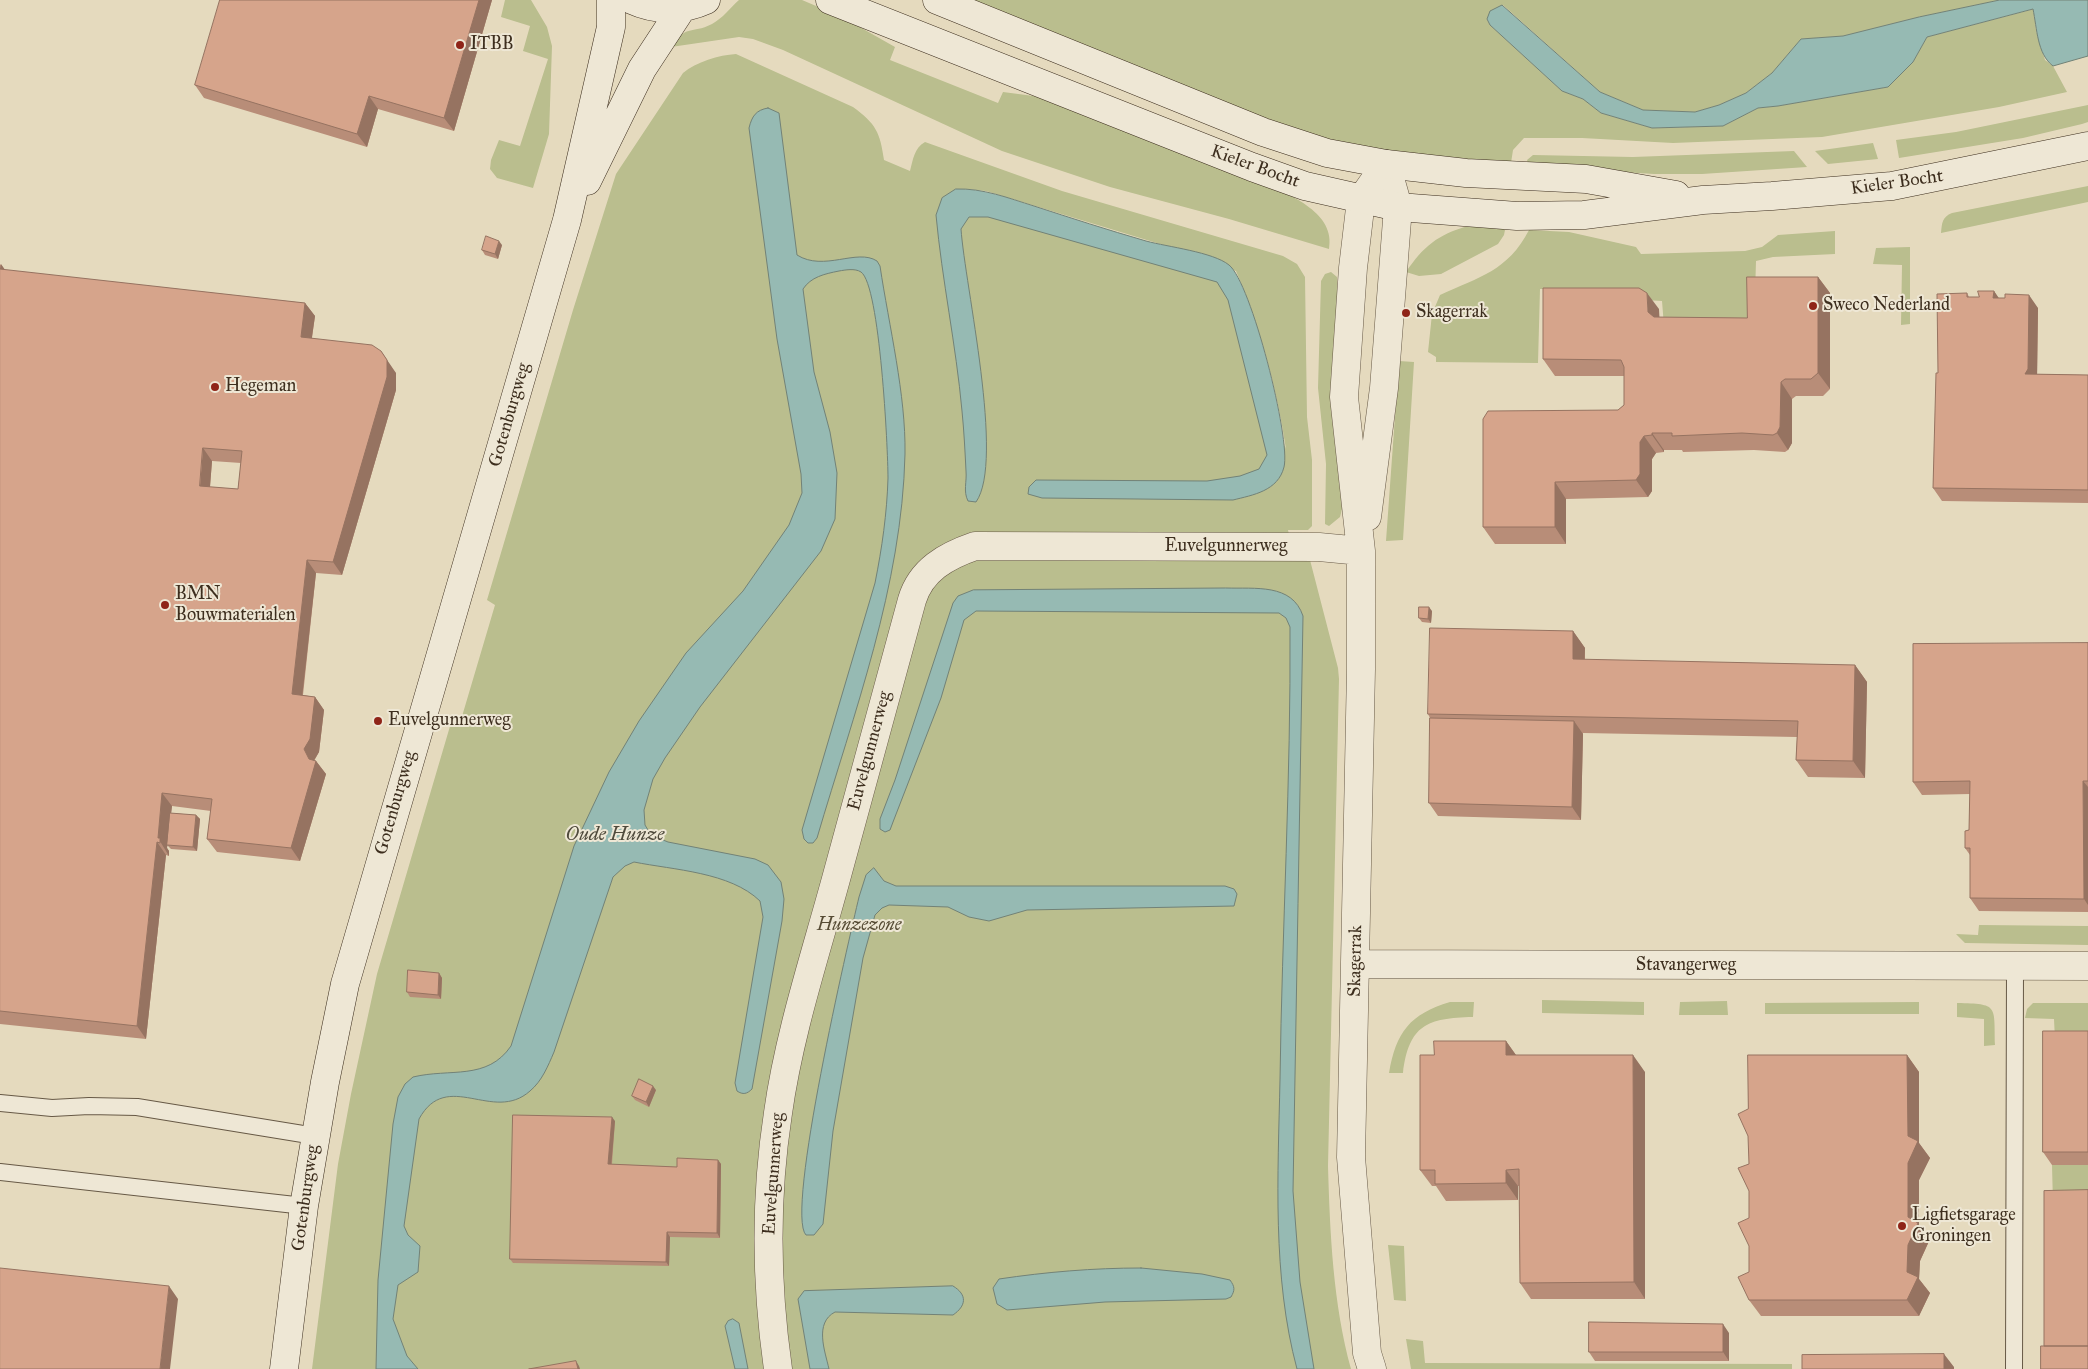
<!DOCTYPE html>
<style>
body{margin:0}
canvas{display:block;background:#e5dabe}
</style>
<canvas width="2088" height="1369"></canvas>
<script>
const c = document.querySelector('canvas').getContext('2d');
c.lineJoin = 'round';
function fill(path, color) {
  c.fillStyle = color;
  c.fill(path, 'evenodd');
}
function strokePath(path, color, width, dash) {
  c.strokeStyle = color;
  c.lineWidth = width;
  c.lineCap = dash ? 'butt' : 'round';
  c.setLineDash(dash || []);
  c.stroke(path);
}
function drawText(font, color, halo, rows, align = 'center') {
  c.font = font + ' "IM FELL Great Primer",serif';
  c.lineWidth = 4;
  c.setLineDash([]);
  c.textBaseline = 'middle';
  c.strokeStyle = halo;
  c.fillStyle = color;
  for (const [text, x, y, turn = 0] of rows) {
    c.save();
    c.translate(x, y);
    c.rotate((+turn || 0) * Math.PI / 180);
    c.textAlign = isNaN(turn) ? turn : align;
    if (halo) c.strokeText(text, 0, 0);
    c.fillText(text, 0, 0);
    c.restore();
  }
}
const green = new Path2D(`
 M 505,0 L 531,0 L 547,27 L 552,46 L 549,134 L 533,188 L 497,178 L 490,169 L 491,160 L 499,140 L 520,146 L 548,59 L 523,51 L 530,26 L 501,17 Z
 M 739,0 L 802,0 L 842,17 L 895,47 L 890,60 L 998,103 L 1003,92 L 1064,100 L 1265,183 C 1291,196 1336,213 1329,249 L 1229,219 L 1110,187 L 1002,151 L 783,50 L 753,39 L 739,37 L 671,47 C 688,23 690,35 712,24 C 723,18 730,8 739,0 Z
 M 961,0 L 2000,0 L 1919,17 L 1843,36 L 1801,39 L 1772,73 L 1746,93 L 1719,105 L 1695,112 L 1643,110 L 1600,92 L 1503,5 L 1487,19 L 1490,25 L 1562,91 L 1583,99 L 1601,113 L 1652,128 L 1723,126 L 1758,108 L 1778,106 L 1888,87 L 1913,62 L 1927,37 L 2034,9 L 2036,30 L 2045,60 L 2053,66 L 2067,92 L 1999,107 L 1822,137 L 1673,143 L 1582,138 L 1524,138 L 1513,150 L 1511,163 L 1386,156 L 1262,122 Z
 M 736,54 L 853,107 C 876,124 880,132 884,160 L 910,171 C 913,160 914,148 925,142 L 1062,191 L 1283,256 L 1297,264 L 1305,277 L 1307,417 L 1312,460 L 1312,526 L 1308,530 L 1288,530 L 1294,557 L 1310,560 L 1338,668 L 1339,679 L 1328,1166 C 1330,1233 1333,1304 1351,1369 L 312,1369 L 338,1164 L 351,1094 L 377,974 L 453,716 L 462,717 L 463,713 L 495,605 L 487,600 L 573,310 L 616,174 L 683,73 C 696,62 719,55 736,54 ZM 965,189 L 986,191 L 1173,248 L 1236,271 C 1260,327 1277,389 1286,449 L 1221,279 Z
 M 2088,105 L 2088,122 L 2082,124 L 2023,138 L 1899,158 L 1896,140 L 1956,132 Z
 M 1873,143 L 1878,159 L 1828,164 L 1815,151 Z
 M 1794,151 L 1807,167 L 1702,174 L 1654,174 L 1529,166 L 1527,160 L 1533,155 L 1633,157 Z
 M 2088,186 L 2088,202 L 1941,233 C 1942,223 1942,217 1952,213 Z
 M 1468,226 L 1501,227 L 1505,230 L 1504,235 L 1498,244 L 1441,274 L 1419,276 L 1406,272 C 1424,246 1437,235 1468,226 Z
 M 1529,230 L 1569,232 L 1636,247 L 1641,254 L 1745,251 L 1762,247 L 1778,235 L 1835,231 L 1835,254 L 1773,257 L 1756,261 L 1754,328 L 1664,326 L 1662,301 L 1609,298 L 1607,290 L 1540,289 L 1538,363 L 1436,362 L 1436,357 L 1428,352 L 1432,314 L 1440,295 C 1479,277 1508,271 1529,230 Z
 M 1910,247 L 1910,324 L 1901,325 L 1902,265 L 1873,264 L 1876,248 Z
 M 1331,272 L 1337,277 L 1343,505 L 1340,517 L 1329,526 L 1325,524 L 1326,464 L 1318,388 L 1321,281 L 1325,274 Z
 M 1399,361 L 1414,362 L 1403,540 L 1386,541 Z
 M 1979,925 L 2088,926 L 2088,945 L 1965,943 L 1956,934 L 1978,935 Z
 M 1542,1000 L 1644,1002 L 1644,1015 L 1542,1013 Z
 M 1727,1001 L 1728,1015 L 1679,1015 L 1680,1002 Z
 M 1450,1002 L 1474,1002 L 1473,1017 C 1427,1018 1409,1025 1403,1073 L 1389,1073 C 1396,1032 1410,1014 1450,1002 Z
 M 1919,1002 L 1919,1014 L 1765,1014 L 1765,1003 Z
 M 1957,1003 C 1999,1004 1994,1005 1995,1045 L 1984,1046 L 1984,1019 L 1957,1017 Z
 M 2033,1003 L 2088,1003 L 2088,1041 L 2055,1040 L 2054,1019 L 2025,1018 L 2027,1009 Z
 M 2052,1165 L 2088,1165 L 2088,1203 L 2053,1204 Z
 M 1388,1245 L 1404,1246 L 1406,1301 L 1394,1300 Z
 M 1406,1339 L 1423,1341 L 1425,1363 L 1792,1364 L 1792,1369 L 1411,1369 Z`);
const water = new Path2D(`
 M 2000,0 L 2088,0 L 2088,56 L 2053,66 C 2037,54 2037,28 2033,9 L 1927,37 L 1913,62 L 1888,87 L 1778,106 L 1758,108 L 1723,126 L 1652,128 L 1601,113 L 1583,99 L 1562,91 L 1490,25 L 1487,19 L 1490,11 L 1502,5 L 1600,92 L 1643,110 L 1695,112 L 1719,105 L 1746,93 L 1772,73 L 1801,39 L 1843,36 L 1919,17 Z
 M 768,108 L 779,113 L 797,255 C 824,272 857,248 877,261 L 880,266 C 889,326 906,395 905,454 C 902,586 854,712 817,838 L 813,843 L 808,843 L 804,839 L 802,830 L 875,583 C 882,548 887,513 888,478 C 888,449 880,285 861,272 C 855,268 845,270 839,271 C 824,274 811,277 803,289 L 814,372 L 830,432 L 837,473 L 835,519 L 821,551 L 700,707 L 665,758 L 653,779 L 644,810 L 645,825 L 651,835 L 668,842 L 755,859 L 768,865 L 781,882 L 784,899 L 782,921 L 752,1089 C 747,1094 743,1095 737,1091 L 735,1083 L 763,917 L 760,901 C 730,872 674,870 634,862 L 625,866 L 613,877 L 554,1052 C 548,1066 542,1081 530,1091 C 493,1124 447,1068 419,1119 L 404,1226 L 408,1235 L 420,1246 L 418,1272 L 398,1285 L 393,1319 L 407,1356 L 418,1369 L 376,1369 L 378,1280 L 393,1124 L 398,1097 L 405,1084 L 413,1077 C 450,1068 487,1081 511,1046 L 574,846 L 609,772 L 639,721 L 686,653 L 743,591 L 789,525 L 802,493 L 801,474 L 777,339 L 749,128 C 752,116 756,110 768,108 Z
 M 956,189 C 983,188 1008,198 1034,206 C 1071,218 1108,230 1146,241 C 1168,247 1213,252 1229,265 C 1251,282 1291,439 1284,467 C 1278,491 1253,495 1233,500 L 1042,498 L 1028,494 L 1029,487 L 1036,480 L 1207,481 L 1240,476 L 1259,469 L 1267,455 L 1228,300 L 1217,282 L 988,217 L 969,217 L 961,229 C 965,286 1005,461 976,502 L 968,501 C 963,491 967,482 966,471 C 965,451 964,431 962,411 C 956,345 942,280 936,215 L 942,198 Z
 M 1226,588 C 1255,589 1292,583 1303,616 L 1293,1191 L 1300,1282 L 1314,1369 L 1297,1369 C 1272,1276 1278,1175 1280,1080 C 1282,929 1291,778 1290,627 L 1286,618 L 1279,613 L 976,611 L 964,620 L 941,698 L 893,822 L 890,830 L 885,832 L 880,829 L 880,819 L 895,780 L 953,603 L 958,596 L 973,590 Z
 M 874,868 L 884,881 L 896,886 L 1225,886 L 1234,889 L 1237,894 L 1234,906 L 1027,910 L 989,921 L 969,917 L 948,907 L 889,905 L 882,908 L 875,915 L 863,958 L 833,1131 L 823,1224 L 814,1235 L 806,1235 C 785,1213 849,939 859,897 L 866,875 Z
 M 1141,1268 L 1202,1274 L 1230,1280 C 1235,1287 1235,1290 1231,1297 L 1226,1299 L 1105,1302 L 1007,1310 L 997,1304 L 993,1288 L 999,1279 C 1046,1272 1093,1268 1141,1268 Z
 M 953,1286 C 968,1295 966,1306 953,1315 L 835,1312 C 814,1323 825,1351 829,1369 L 810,1369 L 798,1299 L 804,1291 Z
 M 733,1319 L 739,1323 L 748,1369 L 735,1369 L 725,1326 L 728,1321 Z`);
const lane = new Path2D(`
 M 0,1103 L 52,1108 L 89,1106 L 137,1107 L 315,1136
 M 0,1172 L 304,1206
 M 2014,1369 L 2015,966`);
const street = new Path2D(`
 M 1367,517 L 1384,388 L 1398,207 L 1386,164
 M 1356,964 L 2088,966
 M 778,1369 C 766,1285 765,1197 778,1113 C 789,1034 815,956 836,879 C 861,786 886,693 912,600 C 921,570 946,556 975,546 L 1319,547 L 1361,551
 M 1372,1369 L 1367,1353 L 1351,1157 L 1361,669 L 1361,551 L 1344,397 L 1353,268 L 1361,200 L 1386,164`);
const secondary = new Path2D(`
 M 632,0 C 656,11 682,11 706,0
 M 830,0 L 1252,167 L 1305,186 L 1398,207 L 1517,216 L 1584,215 L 1703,200 L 1772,196 L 1892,186 L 2088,146
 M 937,0 L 1263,132 L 1327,153 L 1386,164 L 1466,173 L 1586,179 L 1676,195
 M 587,181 L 642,69 L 682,8
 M 284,1369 L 304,1206 L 325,1082 L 345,984 L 567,220 L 611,27 L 611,0`);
const wall = new Path2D(`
 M 220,0 L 492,0 L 454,131 L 378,109 L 367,147 L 204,98 L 195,85 Z
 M 502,245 L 498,259 L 485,255 L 482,250 Z
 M 0,264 L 5,270 L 305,303 L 315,316 L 312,338 L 396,373 L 396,390 L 342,575 L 316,573 L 303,695 L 315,697 L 324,710 L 319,752 L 314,761 L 316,761 L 326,774 L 300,861 L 217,852 L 207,839 L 211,811 L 172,806 L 171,813 L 196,815 L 200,819 L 197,851 L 171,849 L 167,845 L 168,841 L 167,848 L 169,851 L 169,856 L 166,855 L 146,1039 L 0,1024 ZM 212,461 L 241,463 L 238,489 L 210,487 Z
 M 1818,277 L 1830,293 L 1830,389 L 1823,396 L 1796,396 L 1792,399 L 1792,443 L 1788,450 L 1785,452 L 1754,450 L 1683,452 L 1682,450 L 1664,450 L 1664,452 L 1656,453 L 1652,459 L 1652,491 L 1648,497 L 1566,499 L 1566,544 L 1495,544 L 1483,527 L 1624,405 L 1624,376 L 1555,376 L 1543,359 L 1659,309 L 1659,317 L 1747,318 Z
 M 1994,291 L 1998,298 L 2038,308 L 2037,374 L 2088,375 L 2088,503 L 1942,501 L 1933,488 L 1938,373 L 1967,293 L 1969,297 L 1979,297 Z
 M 1432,611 L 1431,623 L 1422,622 L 1419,618 Z
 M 1573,631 L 1585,648 L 1585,660 L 1855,665 L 1867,682 L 1865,778 L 1808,777 L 1796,760 L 1797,737 L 1583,733 L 1581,820 L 1438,816 L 1429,803 L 1430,718 L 1428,714 Z
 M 2088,643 L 2088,912 L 1979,911 L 1970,898 L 1970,855 L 1965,848 L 1969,830 L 1970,794 L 1922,795 L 1913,782 Z
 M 439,973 L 442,978 L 441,999 L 410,997 L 407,992 Z
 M 2088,1031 L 2088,1165 L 2052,1165 L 2043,1152 Z
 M 1506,1041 L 1516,1055 L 1645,1072 L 1645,1299 L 1531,1299 L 1520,1283 L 1519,1186 L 1518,1186 L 1518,1200 L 1446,1201 L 1436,1186 L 1432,1186 L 1420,1170 L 1434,1055 Z
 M 1907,1055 L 1919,1072 L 1919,1143 L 1930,1158 L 1919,1180 L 1919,1225 L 1930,1239 L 1920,1261 L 1919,1279 L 1930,1293 L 1919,1316 L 1761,1316 L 1749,1300 L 1749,1164 Z
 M 656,1090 L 649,1107 L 635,1100 L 632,1096 Z
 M 615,1121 L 612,1164 L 677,1167 L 718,1160 L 721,1164 L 720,1238 L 670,1237 L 669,1266 L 513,1263 L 510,1259 Z
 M 1729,1333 L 1729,1361 L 1595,1361 L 1589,1352 Z`);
const shadedWall = new Path2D(`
 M 479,0 L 492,0 L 454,131 L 444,118 Z
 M 369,96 L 378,109 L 367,147 L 357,134 Z
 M 499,241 L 502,245 L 498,259 L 495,254 Z
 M 1,264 L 10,277 L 0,269 Z
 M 1818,277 L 1830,293 L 1830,389 L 1818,373 Z
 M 1994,291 L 2003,304 L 1993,298 Z
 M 1647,293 L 1659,309 L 1660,328 L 1648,312 Z
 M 2029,295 L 2038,308 L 2037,382 L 2025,374 Z
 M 305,303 L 315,316 L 310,350 L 301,337 Z
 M 381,351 L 396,373 L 396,390 L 342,575 L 333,562 Z
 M 1781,382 L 1792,399 L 1792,443 L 1788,450 L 1777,433 Z
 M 1652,433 L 1664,450 L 1664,452 L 1652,435 Z
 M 1644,436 L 1656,453 L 1652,459 L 1652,491 L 1648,497 L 1636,480 L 1640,442 Z
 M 203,448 L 212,461 L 209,499 L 200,486 Z
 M 1555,482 L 1566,499 L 1566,544 L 1555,527 Z
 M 307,560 L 316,573 L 301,707 L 292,694 Z
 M 1429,607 L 1432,611 L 1431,623 L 1428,619 Z
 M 1573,631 L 1585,648 L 1584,676 L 1573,659 Z
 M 1855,665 L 1867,682 L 1865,778 L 1853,761 Z
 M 315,697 L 324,710 L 319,752 L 313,762 L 316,761 L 326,774 L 300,861 L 291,848 L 309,759 L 304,749 Z
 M 1574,721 L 1583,734 L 1581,820 L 1572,807 Z
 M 2083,781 L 2088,787 L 2088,905 L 2084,899 Z
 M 162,793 L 172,806 L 167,848 L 169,851 L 169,856 L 158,838 Z
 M 196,815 L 200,819 L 197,851 L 193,847 Z
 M 157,842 L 166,855 L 146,1039 L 137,1026 Z
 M 439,973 L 442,978 L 441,999 L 438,995 Z
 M 1506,1041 L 1518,1058 L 1506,1055 Z
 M 1633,1055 L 1645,1072 L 1645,1299 L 1634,1282 Z
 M 1907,1055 L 1919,1072 L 1919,1143 L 1930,1158 L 1919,1180 L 1919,1225 L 1930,1239 L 1920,1261 L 1919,1279 L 1930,1293 L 1919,1316 L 1907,1300 Z
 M 653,1086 L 656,1090 L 649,1107 L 646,1102 Z
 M 612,1117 L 615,1121 L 611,1168 L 608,1164 Z
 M 718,1160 L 721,1164 L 720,1238 L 717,1233 Z
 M 1506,1170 L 1518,1186 L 1518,1200 L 1506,1183 Z
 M 667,1232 L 670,1237 L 669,1266 L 666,1262 Z
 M 169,1286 L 178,1299 L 170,1369 L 160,1369 Z
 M 1723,1324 L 1729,1333 L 1729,1361 L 1723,1352 Z
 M 1944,1354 L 1954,1367 L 1954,1369 L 1944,1369 Z
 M 576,1361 L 579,1366 L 580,1369 L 578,1369 Z`);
const building = new Path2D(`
 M 220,0 L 479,0 L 444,118 L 369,96 L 357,134 L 195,85 Z
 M 486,236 L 499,241 L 495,254 L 482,250 Z
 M 0,269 L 305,303 L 301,337 L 372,345 L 381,351 L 387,360 L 387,377 L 333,562 L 307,560 L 292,694 L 315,697 L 310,739 L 304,749 L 309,759 L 316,761 L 291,848 L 207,839 L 212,799 L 162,793 L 158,838 L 160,838 L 160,843 L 157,842 L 137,1026 L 0,1011 ZM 203,448 L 242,451 L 238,489 L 200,486 Z
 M 1747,277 L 1818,277 L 1818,373 L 1811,379 L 1785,379 L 1781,382 L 1780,427 L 1777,433 L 1773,435 L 1742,433 L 1672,436 L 1672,433 L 1652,433 L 1652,435 L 1644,436 L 1640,442 L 1640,474 L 1636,480 L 1555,482 L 1555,527 L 1483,527 L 1483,419 L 1488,411 L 1618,410 L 1624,405 L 1624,367 L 1621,360 L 1543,359 L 1543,288 L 1639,288 L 1647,293 L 1648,312 L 1654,317 L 1747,318 Z
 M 1978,291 L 1994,291 L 1993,298 L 2005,298 L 2005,294 L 2029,295 L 2028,369 L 2025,374 L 2088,375 L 2088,490 L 1933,488 L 1936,373 L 1938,373 L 1937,294 L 1967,293 L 1967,297 L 1979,297 Z
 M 1419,607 L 1429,607 L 1428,619 L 1419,618 Z
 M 1430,628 L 1573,631 L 1573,659 L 1855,665 L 1853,761 L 1796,760 L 1798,721 L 1428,714 Z
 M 2088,643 L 2088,781 L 2083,781 L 2084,899 L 1970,898 L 1970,848 L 1965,848 L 1965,831 L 1969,830 L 1970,781 L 1913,782 L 1913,644 Z
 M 1430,718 L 1574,721 L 1572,807 L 1429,803 Z
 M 170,813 L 196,815 L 193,847 L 167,845 Z
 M 408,970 L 439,973 L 438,995 L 407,992 Z
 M 2043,1031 L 2088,1031 L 2088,1152 L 2043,1152 Z
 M 1434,1041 L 1506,1041 L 1506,1055 L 1633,1055 L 1634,1282 L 1520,1283 L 1519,1169 L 1506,1170 L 1506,1183 L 1435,1184 L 1435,1170 L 1420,1170 L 1420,1055 L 1434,1055 Z
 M 1748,1055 L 1907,1055 L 1908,1136 L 1918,1141 L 1908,1163 L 1908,1217 L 1918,1223 L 1908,1245 L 1907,1272 L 1918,1277 L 1907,1300 L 1749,1300 L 1738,1277 L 1749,1272 L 1749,1246 L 1738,1223 L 1749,1218 L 1749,1191 L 1738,1168 L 1749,1164 L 1748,1136 L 1738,1114 L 1748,1109 Z
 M 639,1079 L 653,1086 L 646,1102 L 632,1096 Z
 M 513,1115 L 612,1117 L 608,1164 L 677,1167 L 677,1158 L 718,1160 L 717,1233 L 667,1232 L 666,1262 L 510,1259 Z
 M 2088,1190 L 2088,1346 L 2044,1346 L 2044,1191 Z
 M 0,1268 L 169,1286 L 160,1369 L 0,1369 Z
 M 1589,1322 L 1723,1324 L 1723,1352 L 1589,1352 Z
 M 2041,1346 L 2088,1346 L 2088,1369 L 2041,1369 Z
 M 1944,1354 L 1944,1369 L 1802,1369 L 1802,1355 Z
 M 576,1361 L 578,1369 L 529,1369 Z`);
const markers = [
 [460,45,5,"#8f2418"],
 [1813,306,5,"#8f2418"],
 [1406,313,5,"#8f2418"],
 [215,387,5,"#8f2418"],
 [165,605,5,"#8f2418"],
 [378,721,5,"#8f2418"],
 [1902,1226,5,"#8f2418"]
];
const poiNames = [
 ["ITBB",470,45],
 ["Sweco Nederland",1823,306],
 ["Skagerrak",1416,313],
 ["Hegeman",225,387],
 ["BMN",175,595],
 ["Bouwmaterialen",175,616],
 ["Euvelgunnerweg",388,721],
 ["Ligfietsgarage",1912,1216],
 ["Groningen",1912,1237]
];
const streetNames = [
 ["Kieler Bocht",1255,167,20],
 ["Kieler Bocht",1897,183,-8],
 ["Gotenburgweg",510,415,-74],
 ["Euvelgunnerweg",1226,547],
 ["Euvelgunnerweg",870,751,-75],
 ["Gotenburgweg",396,803,-74],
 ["Skagerrak",1356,961,-89],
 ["Stavangerweg",1686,966],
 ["Euvelgunnerweg",774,1174,-86],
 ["Gotenburgweg",306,1198,-82]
];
const parkNames = [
 ["Hunzezone",859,926]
];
const waterNames = [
 ["Oude Hunze",615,835]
];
fill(green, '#babe8e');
fill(water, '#96bab3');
strokePath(water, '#728277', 1);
strokePath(lane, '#675946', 18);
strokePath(street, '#675946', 29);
strokePath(secondary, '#3d2e1e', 29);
strokePath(lane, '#eee7d5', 16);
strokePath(street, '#eee7d5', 28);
strokePath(secondary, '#eee7d5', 28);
fill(wall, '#b88d78');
fill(shadedWall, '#967361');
fill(building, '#d6a48b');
strokePath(building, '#967361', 1);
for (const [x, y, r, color] of markers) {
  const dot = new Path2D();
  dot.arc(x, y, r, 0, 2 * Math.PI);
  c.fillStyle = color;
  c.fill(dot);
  strokePath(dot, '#eee7d5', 2);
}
drawText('18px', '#3d2e1e', '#eee7d5', poiNames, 'left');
drawText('18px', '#3d2e1e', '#eee7d5', streetNames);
drawText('italic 18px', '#564b34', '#eee7d5', parkNames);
drawText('italic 19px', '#4f4a3c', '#eee7d5', waterNames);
</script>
